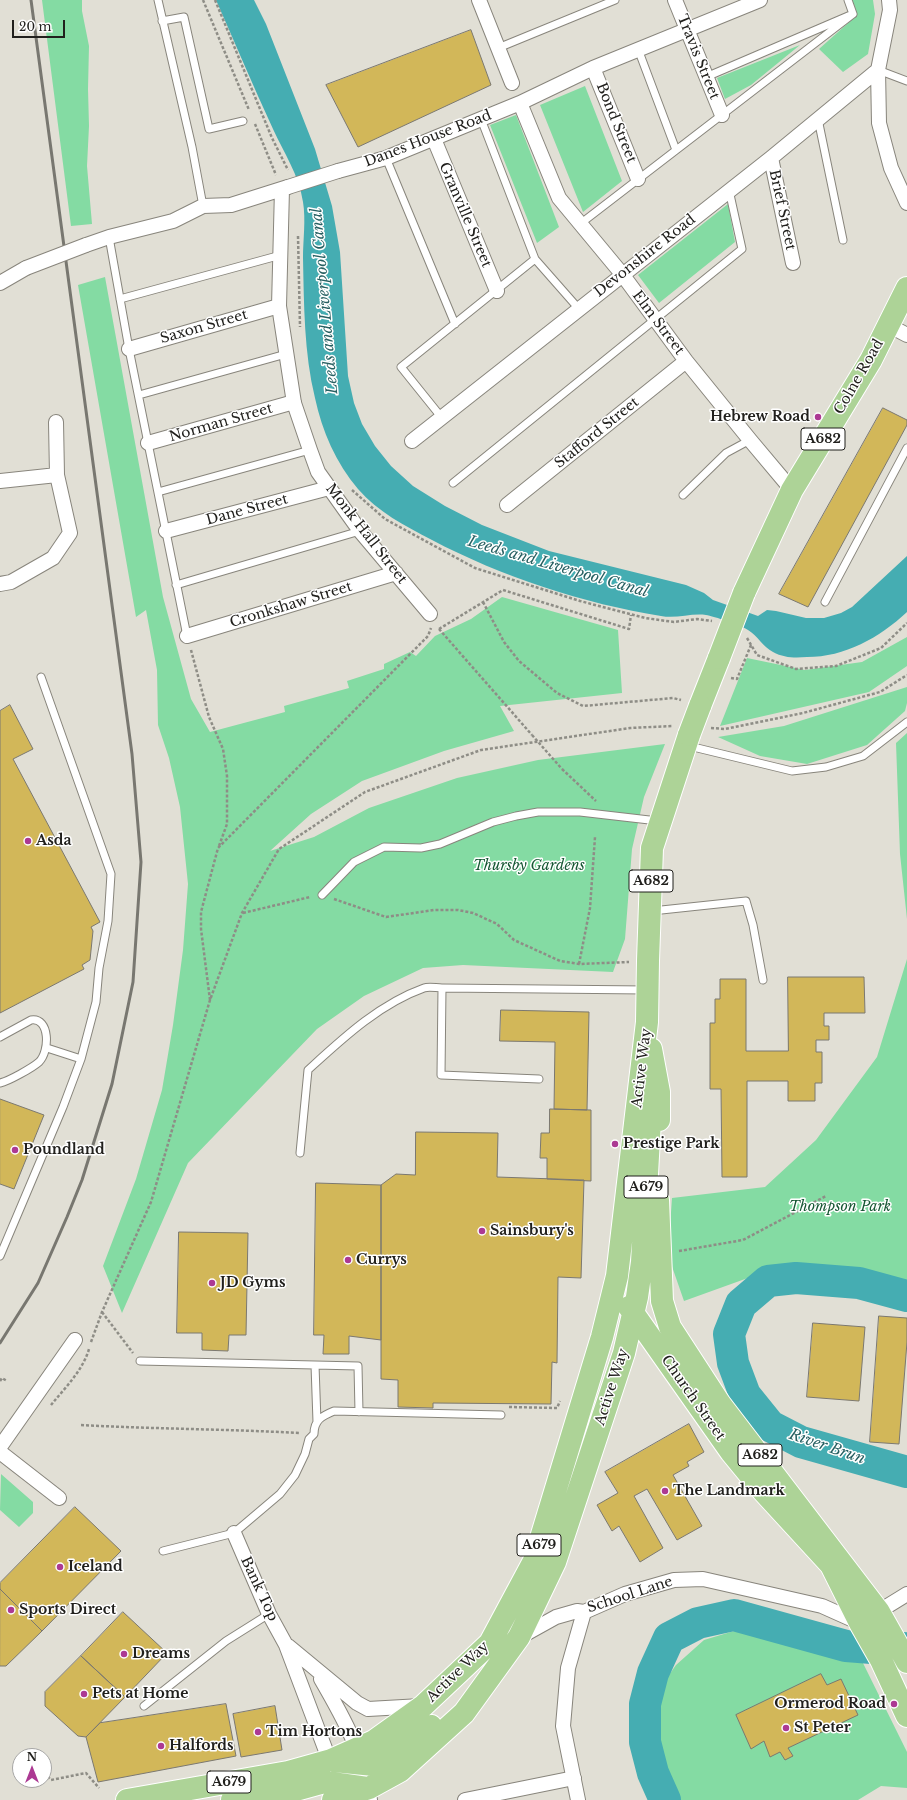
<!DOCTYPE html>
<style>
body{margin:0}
#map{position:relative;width:907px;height:1800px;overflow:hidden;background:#e1dfd5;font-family:"Libre Baskerville",serif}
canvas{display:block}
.north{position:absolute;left:12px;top:1748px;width:40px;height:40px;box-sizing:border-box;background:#fff;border:1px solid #a6a6a5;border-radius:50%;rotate:0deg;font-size:11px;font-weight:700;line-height:16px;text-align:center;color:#21201d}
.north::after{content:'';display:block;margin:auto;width:14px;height:18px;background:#ac3993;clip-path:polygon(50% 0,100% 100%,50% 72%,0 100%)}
.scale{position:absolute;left:12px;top:20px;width:53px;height:18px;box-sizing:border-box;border:2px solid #21201d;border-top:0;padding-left:5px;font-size:12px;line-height:14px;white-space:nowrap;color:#21201d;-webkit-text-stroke:3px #fff;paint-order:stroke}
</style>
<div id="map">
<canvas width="907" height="1800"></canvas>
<div class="north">N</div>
<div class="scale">20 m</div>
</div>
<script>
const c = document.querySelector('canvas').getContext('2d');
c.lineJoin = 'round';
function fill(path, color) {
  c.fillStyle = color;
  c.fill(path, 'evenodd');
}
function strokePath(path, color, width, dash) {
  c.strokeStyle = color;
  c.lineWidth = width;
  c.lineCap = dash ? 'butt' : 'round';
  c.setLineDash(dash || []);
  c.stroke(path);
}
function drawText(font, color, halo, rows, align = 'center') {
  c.font = font + ' "Libre Baskerville",serif';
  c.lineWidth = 3;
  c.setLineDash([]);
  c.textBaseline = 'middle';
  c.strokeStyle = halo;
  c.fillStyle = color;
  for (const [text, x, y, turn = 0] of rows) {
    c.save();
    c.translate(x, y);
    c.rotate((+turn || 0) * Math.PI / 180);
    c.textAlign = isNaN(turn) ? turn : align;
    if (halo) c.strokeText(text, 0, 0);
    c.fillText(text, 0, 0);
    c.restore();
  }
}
const green = new Path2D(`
 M 42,0 L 82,0 L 82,11 L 89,46 L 88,89 L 89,126 L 87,166 L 92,224 L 71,226 Z
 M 849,0 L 873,0 L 875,14 L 868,54 L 843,72 L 819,49 L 856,16 Z
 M 800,45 L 751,85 L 725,99 L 717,78 Z
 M 585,86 L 622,181 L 583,212 L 540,105 Z
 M 516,115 L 559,227 L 537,243 L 490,125 Z
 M 728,204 L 735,242 L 659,303 L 638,275 Z
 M 105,277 L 163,597 L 191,699 L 210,732 L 285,712 L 284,706 L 349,688 L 347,681 L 384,669 L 384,664 L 410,652 L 416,656 L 435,636 L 471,619 L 502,597 L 618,630 L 622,693 L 500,706 L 514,731 L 444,751 L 362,781 L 311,814 L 270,851 L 314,837 L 369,808 L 457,778 L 538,760 L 665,744 L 644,797 L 632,849 L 625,939 L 613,972 L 463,965 L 423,968 L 364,996 L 317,1029 L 188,1163 L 122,1313 L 103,1266 L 136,1179 L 162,1090 L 173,1025 L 183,950 L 188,884 L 180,807 L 169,758 L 158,725 L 157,670 L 146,610 L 136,617 L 78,285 Z
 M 907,637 L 907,666 L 869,692 L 720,726 L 747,658 L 805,670 L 862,662 Z
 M 907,687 L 907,703 L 905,711 L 867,745 L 807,764 L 760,756 L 718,737 L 784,726 Z
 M 907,733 L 907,919 L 900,854 L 896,743 Z
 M 907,959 L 907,1287 L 838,1273 L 770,1270 L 684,1301 L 668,1255 L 672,1198 L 765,1187 L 816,1140 L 877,1057 Z
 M 1,1474 L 33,1502 L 33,1513 L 19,1527 L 0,1510 Z
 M 734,1631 L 859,1655 L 907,1752 L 907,1788 L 881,1786 L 858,1800 L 676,1800 L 660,1768 L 654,1738 L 657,1692 L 676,1665 L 704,1640 Z`);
const water = new Path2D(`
 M 216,0 L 254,0 L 266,24 L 315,149 L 332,206 L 340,252 L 348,376 L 354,403 L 362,424 L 375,446 L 391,466 L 413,486 L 445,506 L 482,525 L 549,551 L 686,585 L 704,593 L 713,600 L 758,616 L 767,610 L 776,611 L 806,618 L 824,618 L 841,613 L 852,607 L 907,556 L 907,612 C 879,638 845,657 807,657 C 795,658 784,658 773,652 C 763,647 758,636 748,630 C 743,626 713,616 706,615 C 691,613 676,619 661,616 C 585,604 500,576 432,540 C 405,526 378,512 358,489 C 336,463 322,431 315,398 C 304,353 304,305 303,258 C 303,240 306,220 303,202 C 299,175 284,153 273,129 C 253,86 235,43 216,0 Z`);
const river = new Path2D(`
 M 907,1296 L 859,1283 L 796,1278 L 768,1281 L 741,1304 L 729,1334 L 733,1363 L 745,1395 L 770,1426 L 801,1442 L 907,1472
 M 665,1800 L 653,1773 L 645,1742 L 645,1704 L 653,1673 L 669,1638 L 698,1623 L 734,1615 L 846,1646 L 897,1650 L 904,1648`);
const building = new Path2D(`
 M 471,30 L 491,85 L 358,147 L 326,85 Z
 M 883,408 L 907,420 L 907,425 L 808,607 L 779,594 Z
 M 10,705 L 33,749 L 13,759 L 100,922 L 91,927 L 93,931 L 90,960 L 82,965 L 84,969 L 0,1013 L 0,711 Z
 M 788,977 L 864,977 L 865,1013 L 824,1013 L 824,1026 L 829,1026 L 829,1040 L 816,1040 L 816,1052 L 822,1052 L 822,1083 L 815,1083 L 815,1101 L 788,1101 L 788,1081 L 747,1081 L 747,1177 L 722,1177 L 721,1089 L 710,1089 L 710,1023 L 715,1023 L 715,999 L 720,999 L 720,979 L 746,979 L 746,1051 L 788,1051 Z
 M 501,1010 L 589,1012 L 587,1110 L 554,1109 L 555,1042 L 500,1041 Z
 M 0,1099 L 44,1115 L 14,1189 L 0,1184 Z
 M 550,1109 L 591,1110 L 591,1181 L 547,1179 L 547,1158 L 540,1158 L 541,1133 L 549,1133 Z
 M 416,1132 L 498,1133 L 497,1177 L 584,1180 L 581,1278 L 558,1277 L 557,1363 L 552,1362 L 551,1404 L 433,1403 L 433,1408 L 398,1407 L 398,1380 L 381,1379 L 381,1185 L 396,1174 L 415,1175 Z
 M 316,1183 L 381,1185 L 381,1340 L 349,1336 L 349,1354 L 323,1354 L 324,1335 L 314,1335 Z
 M 179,1232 L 248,1233 L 246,1335 L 229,1335 L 228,1351 L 202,1350 L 202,1333 L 177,1333 Z
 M 879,1316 L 907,1318 L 907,1342 L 899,1444 L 870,1442 Z
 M 813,1323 L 865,1327 L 859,1401 L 807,1397 Z
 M 689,1424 L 704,1452 L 687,1462 L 689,1466 L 673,1475 L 702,1526 L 677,1540 L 647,1489 L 634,1496 L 663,1548 L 640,1562 L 619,1526 L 612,1531 L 597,1505 L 618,1493 L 605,1472 Z
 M 75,1507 L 121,1551 L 42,1631 L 0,1589 L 0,1583 Z
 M 0,1589 L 42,1631 L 6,1666 L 0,1666 Z
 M 123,1612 L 167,1653 L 125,1697 L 81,1656 Z
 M 81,1656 L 125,1697 L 86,1737 L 78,1736 L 45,1706 L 45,1692 Z
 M 821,1674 L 827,1685 L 841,1679 L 858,1715 L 788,1748 L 793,1756 L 785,1760 L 780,1752 L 770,1757 L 764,1741 L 751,1749 L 736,1715 Z
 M 226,1704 L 236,1756 L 98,1782 L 86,1737 L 100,1723 Z
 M 275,1706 L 282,1750 L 241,1757 L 233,1714 Z`);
const path = new Path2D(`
 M 203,0 L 249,110
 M 215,0 L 272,138 L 288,170
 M 255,124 L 276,175
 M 298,236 L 300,327
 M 352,490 L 385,519 L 475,568 L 580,601 L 645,618 L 674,622 L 697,619 L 712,621
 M 483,602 L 504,642 L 519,661 L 557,693 L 583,706 L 673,698 L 681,700
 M 439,629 L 503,590 L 629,629 L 631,615
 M 439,629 L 532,735
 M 747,638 L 757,655 L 796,669 L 836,666 L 881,648 L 907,623
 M 191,650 L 209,717 L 223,749 L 227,776 L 227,824 L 219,846
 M 731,678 L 737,679 L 751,645
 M 711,728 L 725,729 L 803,713 L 880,692 L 907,675
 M 562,769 L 596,801
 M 334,899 L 386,917 L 434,910 L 458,910 L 473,913 L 497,924 L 514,940 L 560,961 L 579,964 L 629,962
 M 243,913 L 310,897
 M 579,964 L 590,908 L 595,837
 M 210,1000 L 201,929 L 201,912 L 218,848 L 428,636 L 431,628
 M 679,1251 L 743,1240 L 826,1196
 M 102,1312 L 133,1353
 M 91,1342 L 102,1312 L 151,1202 L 210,1000 L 242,913 L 279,849 L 365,792 L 481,750 L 630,728 L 672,726
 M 0,1381 L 2,1378 L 7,1381
 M 51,1405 C 65,1388 83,1370 89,1349
 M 509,1407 L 557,1408 L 560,1401
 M 81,1425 C 154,1429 226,1429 299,1433
 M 26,1754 L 27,1756
 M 44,1773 L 51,1780 L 86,1773 L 99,1788`);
const lane = new Path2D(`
 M 158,0 L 192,147 L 203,206
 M 162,21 L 184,17 L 209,129 L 243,121
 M 498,48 L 615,0
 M 638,49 L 676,150
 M 878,70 L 907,81
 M 706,77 L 853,14 L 848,0
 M 818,119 L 843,240
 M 386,158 L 455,324
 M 580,224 L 853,14
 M 109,237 L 129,349 L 187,636
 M 535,259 L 579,309
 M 120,299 L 281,255
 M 139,395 L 286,354
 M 442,418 L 401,367 L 535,259 L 481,119
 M 453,483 L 742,249 L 729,190
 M 158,492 L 310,450
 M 683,495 L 726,453 L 750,440
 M 176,585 L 360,531
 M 825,602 L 907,448
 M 689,746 L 792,771 L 826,767 L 863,756 L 907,722
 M 322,895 L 354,862 L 384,847 L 421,848 L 440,844 L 493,822 L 516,816 L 538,812 L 580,812 L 658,821
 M 652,911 L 746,901 L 753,925 L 763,980
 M 0,1037 L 31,1020 C 50,1017 50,1051 39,1062 C 32,1068 9,1081 0,1083
 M 47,1048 L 81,1059
 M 539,1079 L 441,1075 L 442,988 L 646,990
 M 300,1153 L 308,1070 C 342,1039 379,1004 424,988 C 429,986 436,988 442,988
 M 0,1256 L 63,1107 L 81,1059 L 96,1002 L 99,968 L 108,921 L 111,874 L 41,677
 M 140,1361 L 315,1365
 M 317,1422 L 315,1365 L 358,1366 L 359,1412
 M 163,1551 L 234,1533 L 280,1494 L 295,1475 L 305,1454 L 309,1439 L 314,1434 C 314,1420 322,1416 334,1411 L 501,1415
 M 144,1706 L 226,1641 L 269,1614`);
const street = new Path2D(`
 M 479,0 L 512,83
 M 675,0 L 722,115
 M 889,0 L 890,10 L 878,70 L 879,123 L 891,168 L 907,203
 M 593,68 L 638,179
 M 520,103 L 559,198 L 622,274 L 686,361 L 750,440 L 792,490
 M 434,139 L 497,291
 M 771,158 L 793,263
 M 338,171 L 386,158 L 520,103 L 593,68 L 760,0
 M 282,189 L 279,306 L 294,403 L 310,450 L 318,472 L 360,531 L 430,614
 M 86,245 L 109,237 L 173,221 L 203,206 L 231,205 L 288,187
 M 0,283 L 26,268
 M 888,325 L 907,335
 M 129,349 L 279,306
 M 56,422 L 57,475
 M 412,441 L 771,158 L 878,70
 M 148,443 L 294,402
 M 0,481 L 57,475 L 70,533 L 53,558 L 11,582 L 0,584
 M 507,505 L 686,361
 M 166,531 L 329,488
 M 187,636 L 396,573
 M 0,1447 L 75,1340
 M 0,1452 L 59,1498
 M 234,1533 L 269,1614 L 286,1645 L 332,1767
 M 520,1637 L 556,1617 L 577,1611 L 584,1612 L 625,1594 L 674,1580 L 703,1579 L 822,1606 L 860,1623 L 907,1594
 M 288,1646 L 357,1703 L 368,1709 L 421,1706
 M 321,1679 C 343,1717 365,1756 370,1800
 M 465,1800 L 574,1778
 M 578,1800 L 563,1726 L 568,1668 L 584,1612`);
const primary = new Path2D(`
 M 744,593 L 792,490 L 871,360 L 907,288
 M 700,706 L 719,658
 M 651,1049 L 659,1092 L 659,1120
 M 658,1200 L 662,1301 L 670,1327 L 720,1404 L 879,1612 L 907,1662
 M 629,1307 L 731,1452 L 763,1491 L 831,1565 L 860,1623 L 881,1660 L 907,1716
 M 334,1761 L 374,1765 L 399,1750 L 431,1726
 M 127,1800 L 288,1772 L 331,1760 L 374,1741 L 423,1706 L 490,1643 L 534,1561 L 602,1337 L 617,1276 L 647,1022 L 648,961 L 652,848 L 689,735
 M 232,1800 L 292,1791 L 325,1782 L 367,1788
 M 333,1800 L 369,1788 L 400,1771 L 464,1713 L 519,1637 L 555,1562 L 624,1353 L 637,1297 L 642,1262 L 651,1103`);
const rail = new Path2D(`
 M 0,1343 L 38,1283 L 67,1217 L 82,1180 L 112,1084 L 133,982 L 141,862 L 132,754 L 31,0`);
const pathBridge = new Path2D(`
 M 532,735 L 562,769`);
const streetBridge = new Path2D(`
 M 288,187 L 338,171
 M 26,268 L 86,245`);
const primaryBridge = new Path2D(`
 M 719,658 L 744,593
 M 689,735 L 700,706`);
const markers = [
 [818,417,4,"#ac3993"],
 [28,841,4,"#ac3993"],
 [615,1144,4,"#ac3993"],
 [15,1150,4,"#ac3993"],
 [482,1231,4,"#ac3993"],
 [348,1260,4,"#ac3993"],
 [212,1283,4,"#ac3993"],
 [665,1491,4,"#ac3993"],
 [60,1567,4,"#ac3993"],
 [11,1610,4,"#ac3993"],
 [124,1654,4,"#ac3993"],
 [84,1694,4,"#ac3993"],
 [894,1704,4,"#ac3993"],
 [786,1728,4,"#ac3993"],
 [258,1732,4,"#ac3993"],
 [161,1746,4,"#ac3993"]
];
const shields = [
 [823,439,44],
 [651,881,44],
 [646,1187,44],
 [760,1455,44],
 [539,1545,44],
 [229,1782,44]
];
const shieldNames = [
 ["A682",823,439],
 ["A682",651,881],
 ["A679",646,1187],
 ["A682",760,1455],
 ["A679",539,1545],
 ["A679",229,1782]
];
const streetNames = [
 ["Travis Street",698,57,68],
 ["Bond Street",616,123,68],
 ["Danes House Road",428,139,-21],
 ["Brief Street",782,210,78],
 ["Granville Street",465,215,67],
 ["Devonshire Road",645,256,-38],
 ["Elm Street",658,323,53],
 ["Saxon Street",204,327,-16],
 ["Colne Road",859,377,-60],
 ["Norman Street",221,423,-16],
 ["Stafford Street",597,433,-39],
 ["Dane Street",247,510,-15],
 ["Monk Hall Street",366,534,52],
 ["Cronkshaw Street",291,605,-17],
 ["Active Way",642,1068,-83],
 ["Active Way",612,1387,-72],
 ["Church Street",693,1398,55],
 ["Bank Top",259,1589,65],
 ["School Lane",630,1595,-18],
 ["Active Way",458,1672,-44]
];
const poiNames = [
 ["Hebrew Road",810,417,"right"],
 ["Asda",36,841],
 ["Prestige Park",623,1144],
 ["Poundland",23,1150],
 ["Sainsbury's",490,1231],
 ["Currys",356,1260],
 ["JD Gyms",220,1283],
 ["The Landmark",673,1491],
 ["Iceland",68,1567],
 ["Sports Direct",19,1610],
 ["Dreams",132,1654],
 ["Pets at Home",92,1694],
 ["Ormerod Road",886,1704,"right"],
 ["St Peter",794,1728],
 ["Tim Hortons",266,1732],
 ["Halfords",169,1746]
];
const parkNames = [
 ["Thursby Gardens",529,866],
 ["Thompson Park",840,1207]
];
const waterNames = [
 ["Leeds and Liverpool Canal",325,301,-95],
 ["Leeds and Liverpool Canal",558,567,16],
 ["River Brun",827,1447,19]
];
fill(green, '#84dba3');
fill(water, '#45adb2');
strokePath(river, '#45adb2', 32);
fill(building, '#d2b759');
strokePath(building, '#7b7870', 1);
strokePath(lane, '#88857c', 9);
strokePath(street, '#88857c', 16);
strokePath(primary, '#fff', 24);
strokePath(path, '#8e8d86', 2.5, [3, 2]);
strokePath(lane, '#fff', 7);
strokePath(street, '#fff', 14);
strokePath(primary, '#add397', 22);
strokePath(rail, '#787770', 3);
strokePath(streetBridge, '#88857c', 16, []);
strokePath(primaryBridge, '#fff', 24, []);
strokePath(pathBridge, '#8e8d86', 2.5, [3, 2]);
strokePath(streetBridge, '#fff', 14);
strokePath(primaryBridge, '#add397', 22);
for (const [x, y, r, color] of markers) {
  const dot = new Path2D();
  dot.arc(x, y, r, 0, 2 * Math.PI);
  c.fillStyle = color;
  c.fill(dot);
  strokePath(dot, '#fff', 1.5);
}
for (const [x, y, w] of shields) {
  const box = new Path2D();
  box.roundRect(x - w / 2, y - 11, w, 22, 3);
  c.fillStyle = '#fff';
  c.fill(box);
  strokePath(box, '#21201d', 1);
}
drawText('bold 13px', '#21201d', null, shieldNames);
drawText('14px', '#21201d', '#fff', streetNames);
drawText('bold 14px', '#21201d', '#fff', poiNames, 'left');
drawText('italic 14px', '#155733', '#fff', parkNames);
drawText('italic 15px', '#276062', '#fff', waterNames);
</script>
